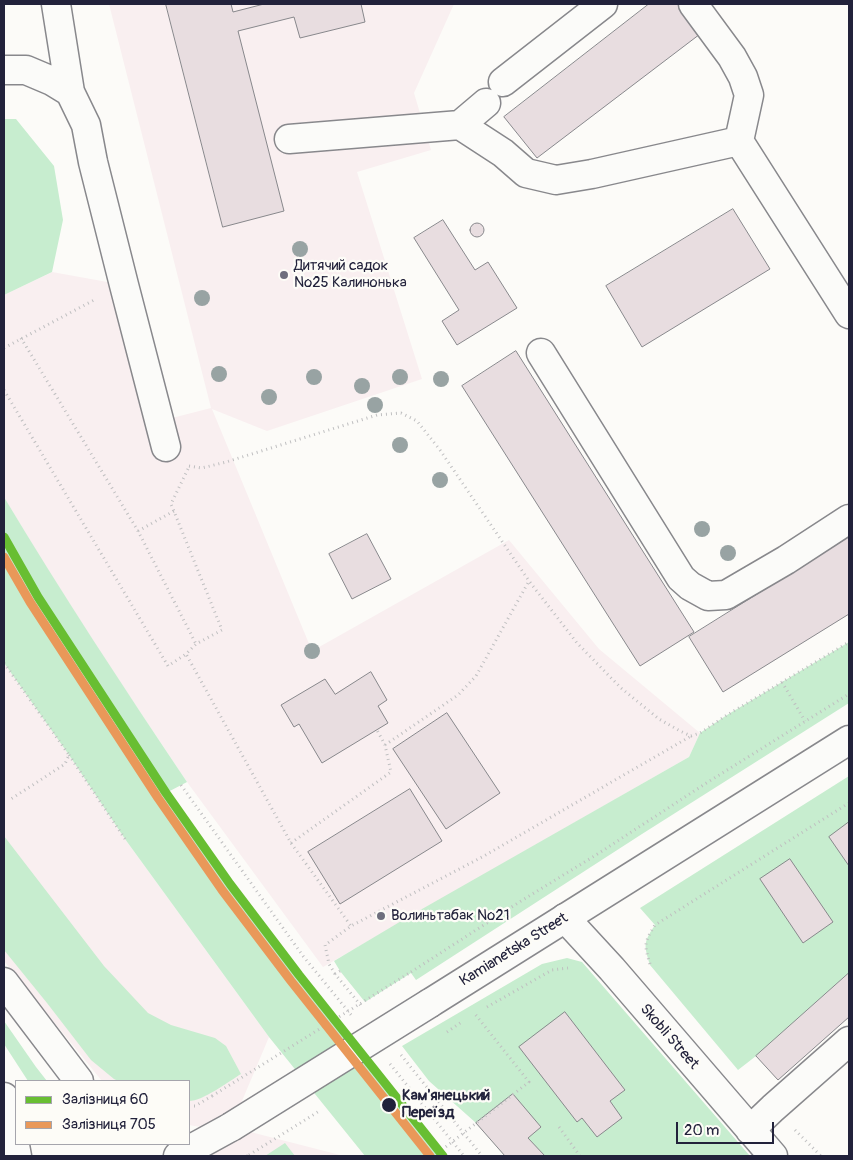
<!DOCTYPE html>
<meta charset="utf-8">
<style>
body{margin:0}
#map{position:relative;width:853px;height:1160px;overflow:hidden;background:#fcfbf8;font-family:Pangolin,sans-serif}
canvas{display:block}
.frame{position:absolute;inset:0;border:5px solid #22223b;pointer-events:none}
.legend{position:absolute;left:15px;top:1080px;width:175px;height:65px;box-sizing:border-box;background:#fdfcf7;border:1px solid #a5a5ac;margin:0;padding:6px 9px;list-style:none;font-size:15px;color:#22223b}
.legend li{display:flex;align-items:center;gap:10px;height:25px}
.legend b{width:25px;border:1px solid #a5a5ac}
.scale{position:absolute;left:676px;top:1122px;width:98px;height:22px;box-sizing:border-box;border:2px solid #22223b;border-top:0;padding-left:6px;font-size:15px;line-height:18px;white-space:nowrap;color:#22223b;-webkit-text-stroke:4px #fdfcf7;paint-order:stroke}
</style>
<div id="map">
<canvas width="853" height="1160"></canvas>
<div class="frame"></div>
<ul class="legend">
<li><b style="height:6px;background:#68be32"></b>Залізниця 60</li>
<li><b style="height:6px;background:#e99859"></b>Залізниця 705</li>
</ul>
<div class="scale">20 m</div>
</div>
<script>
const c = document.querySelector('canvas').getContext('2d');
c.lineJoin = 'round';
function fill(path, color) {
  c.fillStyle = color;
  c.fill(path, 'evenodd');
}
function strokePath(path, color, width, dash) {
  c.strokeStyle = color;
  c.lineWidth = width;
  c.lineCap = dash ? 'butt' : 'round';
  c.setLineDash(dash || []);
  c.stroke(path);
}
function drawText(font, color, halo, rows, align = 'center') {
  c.font = font + ' Pangolin,sans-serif';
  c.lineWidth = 4.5;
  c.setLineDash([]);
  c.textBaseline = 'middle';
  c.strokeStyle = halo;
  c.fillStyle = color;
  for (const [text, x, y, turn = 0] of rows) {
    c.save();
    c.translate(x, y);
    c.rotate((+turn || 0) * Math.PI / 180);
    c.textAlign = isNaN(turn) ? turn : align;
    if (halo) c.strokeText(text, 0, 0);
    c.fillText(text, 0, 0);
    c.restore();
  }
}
const built = new Path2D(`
 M 109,4 L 454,4 L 414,93 L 431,150 L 357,172 L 422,379 L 267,431 L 212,409 L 312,651 L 509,540 L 599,649 L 700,733 L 689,757 L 323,967 L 187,782 L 102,655 L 39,556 L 4,497 L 4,295 L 52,272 L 124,285 L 172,418 L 211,408 Z
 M 4,663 L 69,755 L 125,839 L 269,1037 L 231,1127 L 344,1156 L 212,1156 L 224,1131 L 189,1125 L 189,1081 L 102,1081 L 4,961 Z`);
const green = new Path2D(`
 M 4,119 L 16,119 L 54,166 L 63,220 L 52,272 L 4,295 Z
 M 4,497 C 62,594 124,688 187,782 L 166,793 L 230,884 L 299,975 L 443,1156 L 365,1156 L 269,1037 L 125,839 L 69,755 L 4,663 Z
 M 849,642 L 849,703 L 642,834 L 416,980 L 411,973 L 365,1002 L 340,971 L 334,961 L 408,917 L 689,757 L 700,733 L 727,715 Z
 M 849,776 L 849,973 L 756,1056 L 738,1070 L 650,965 C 644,945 643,943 655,925 L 640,908 Z
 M 4,836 L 104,966 L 148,1013 L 171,1025 L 215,1038 L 226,1046 L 241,1074 C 228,1082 203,1101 189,1101 L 189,1081 L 118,1081 L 114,1079 L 91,1060 L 47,1003 L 4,950 Z
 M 567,958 L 582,962 L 750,1156 L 505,1156 L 476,1123 L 429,1081 L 402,1046 L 542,964 Z
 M 4,1021 L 36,1067 L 47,1081 L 28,1081 L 4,1044 Z
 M 285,1143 L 295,1156 L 265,1156 Z`);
const building = new Path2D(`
 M 166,4 L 231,4 L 233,12 L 264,4 L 361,4 L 365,22 L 300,38 L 294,17 L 238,31 L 284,211 L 223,227 Z
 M 649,4 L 682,4 L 704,31 L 537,158 L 504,117 Z
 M 733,209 L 770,269 L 642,347 L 606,286 Z
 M 443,220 L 475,270 L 488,262 L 517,308 L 457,345 L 442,321 L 459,310 L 414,238 Z
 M470 230a7 7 0 1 1 14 0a7 7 0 1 1-14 0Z
 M 516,351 L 694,632 L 640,666 L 462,386 Z
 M 367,534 L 391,579 L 352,599 L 329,554 Z
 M 849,537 L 849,614 L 723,692 L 689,637 Z
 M 371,672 L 387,700 L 378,706 L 388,723 L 322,763 L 299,724 L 294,727 L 281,705 L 325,679 L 335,694 Z
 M 447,713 L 500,793 L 446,829 L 393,749 Z
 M 410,789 L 442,841 L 340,904 L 308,852 Z
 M 849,822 L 849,866 L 829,837 Z
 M 790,859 L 833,922 L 803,943 L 760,879 Z
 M 849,973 L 849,1017 L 778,1080 L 756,1056 Z
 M 565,1012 L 625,1090 L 610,1101 L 622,1118 L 597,1137 L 582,1118 L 577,1122 L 519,1047 Z
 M 513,1094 L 541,1127 L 528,1138 L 545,1156 L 505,1156 L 476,1123 Z`);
const path = new Path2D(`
 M 21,338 L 138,531 L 196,644
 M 4,348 L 96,299
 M 4,390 L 168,666 L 186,654
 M 189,466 L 202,468 L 226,462 L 377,415 L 401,413 L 417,421 L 440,450 L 529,581 L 577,643 L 621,688 L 659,719 L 680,731 L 691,736 L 700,733 L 727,715 L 849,642
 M 188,469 L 171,504 L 222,630 L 196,644 L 186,654 L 291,843 L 351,926
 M 138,531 L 174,511
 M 4,663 L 69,755 L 65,764 L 11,799
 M 782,682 L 805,721
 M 385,745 L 458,695 L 476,676 L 529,581
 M 69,755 L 125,839
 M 181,785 L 303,956 L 352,1016
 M 291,843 L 391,772 L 385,745 L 377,730
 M 650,964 C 644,944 644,943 655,925 L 849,803
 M 340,971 L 335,974 L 363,1008
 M 411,972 L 521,901 L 596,855 L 708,782 L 849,694
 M 335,974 L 329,964 L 325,945 L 351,926 L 484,856 L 691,736
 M 487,1007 L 552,970 L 568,968
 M 401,1055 L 482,1156
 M 390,1064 L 464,1156
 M 189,1106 L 195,1106 L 212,1096
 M 559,1127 L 580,1156
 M 795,1130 L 821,1156
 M 247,1156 L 249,1155
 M 434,1156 L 529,1082 L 475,1014`);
const minor = new Path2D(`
 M 56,4 L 70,92
 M 693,4 L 732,57 L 743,77 L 749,95 L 739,141
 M 4,70 L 26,70 L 52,81 L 70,92 L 86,125 L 93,162 L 124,285 L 166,447
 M 503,82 L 603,4
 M 460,125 L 503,153 L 526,173 L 556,180 L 592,174 L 739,141
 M 289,139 L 460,125 L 486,103
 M 739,141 L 849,314
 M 541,353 L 681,578 L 690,586 L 708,596 L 726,595 L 786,560 L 849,519
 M 565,918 L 612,969 L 773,1156
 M 750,1130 L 773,1108 L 849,1041`);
const major = new Path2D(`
 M 4,982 L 79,1081
 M 430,1003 L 849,740
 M 4,1097 L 7,1103 L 17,1156
 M 178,1156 L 231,1127`);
const pathBridge = new Path2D(`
 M 447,1032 L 463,1021
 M 212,1096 L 411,972
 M 249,1155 L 321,1110`);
const majorBridge = new Path2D(`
 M 231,1127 L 430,1003`);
const rail1 = new Path2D(`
 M 4,537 L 38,597 L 166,793 L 230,884 L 299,975 L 443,1156`);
const rail2 = new Path2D(`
 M 4,557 L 30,602 L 158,798 L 222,890 L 291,981 L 430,1156`);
const trees = [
 [300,249],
 [202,298],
 [219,374],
 [314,377],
 [400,377],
 [441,379],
 [362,386],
 [269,397],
 [375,405],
 [400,445],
 [440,480],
 [702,529],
 [728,553],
 [312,651]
];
const markers = [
 [284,275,5,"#6e6e7d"],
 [381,916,5,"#6e6e7d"],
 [389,1105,8,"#22223b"]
];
const poiNames = [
 ["Дитячий садок",294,266],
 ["№25 Калинонька",294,283],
 ["Волиньтабак №21",391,916]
];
const streetNames = [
 ["Kamianetska Street",514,950,-32],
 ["Skobli Street",669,1037,49]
];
const stopNames = [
 ["Кам'янецький",402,1096],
 ["Переїзд",402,1113]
];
fill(built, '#f9eff0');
fill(green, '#c7edcf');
fill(building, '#e8dde0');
strokePath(building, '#88888c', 1);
strokePath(minor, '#88888c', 31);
strokePath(major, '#88888c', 31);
strokePath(path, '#bfbfc0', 3, [1, 4]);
strokePath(minor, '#fbfbf9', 28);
strokePath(major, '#fbfbf9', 28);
strokePath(majorBridge, '#88888c', 31, []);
strokePath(pathBridge, '#bfbfc0', 3, [1, 4]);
strokePath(majorBridge, '#fbfbf9', 28);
strokePath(rail1, '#68be32', 9);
strokePath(rail2, '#e99859', 9);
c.fillStyle = '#98a3a3';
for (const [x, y] of trees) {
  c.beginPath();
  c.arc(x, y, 8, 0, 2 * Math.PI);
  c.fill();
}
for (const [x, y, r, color] of markers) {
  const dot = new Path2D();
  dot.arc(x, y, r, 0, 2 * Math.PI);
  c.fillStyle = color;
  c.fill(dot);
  strokePath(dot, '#fdfcf7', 2);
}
drawText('15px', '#22223b', '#fdfcf7', poiNames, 'left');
drawText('15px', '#22223b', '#fdfcf7', streetNames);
drawText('bold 15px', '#22223b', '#fdfcf7', stopNames, 'left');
</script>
